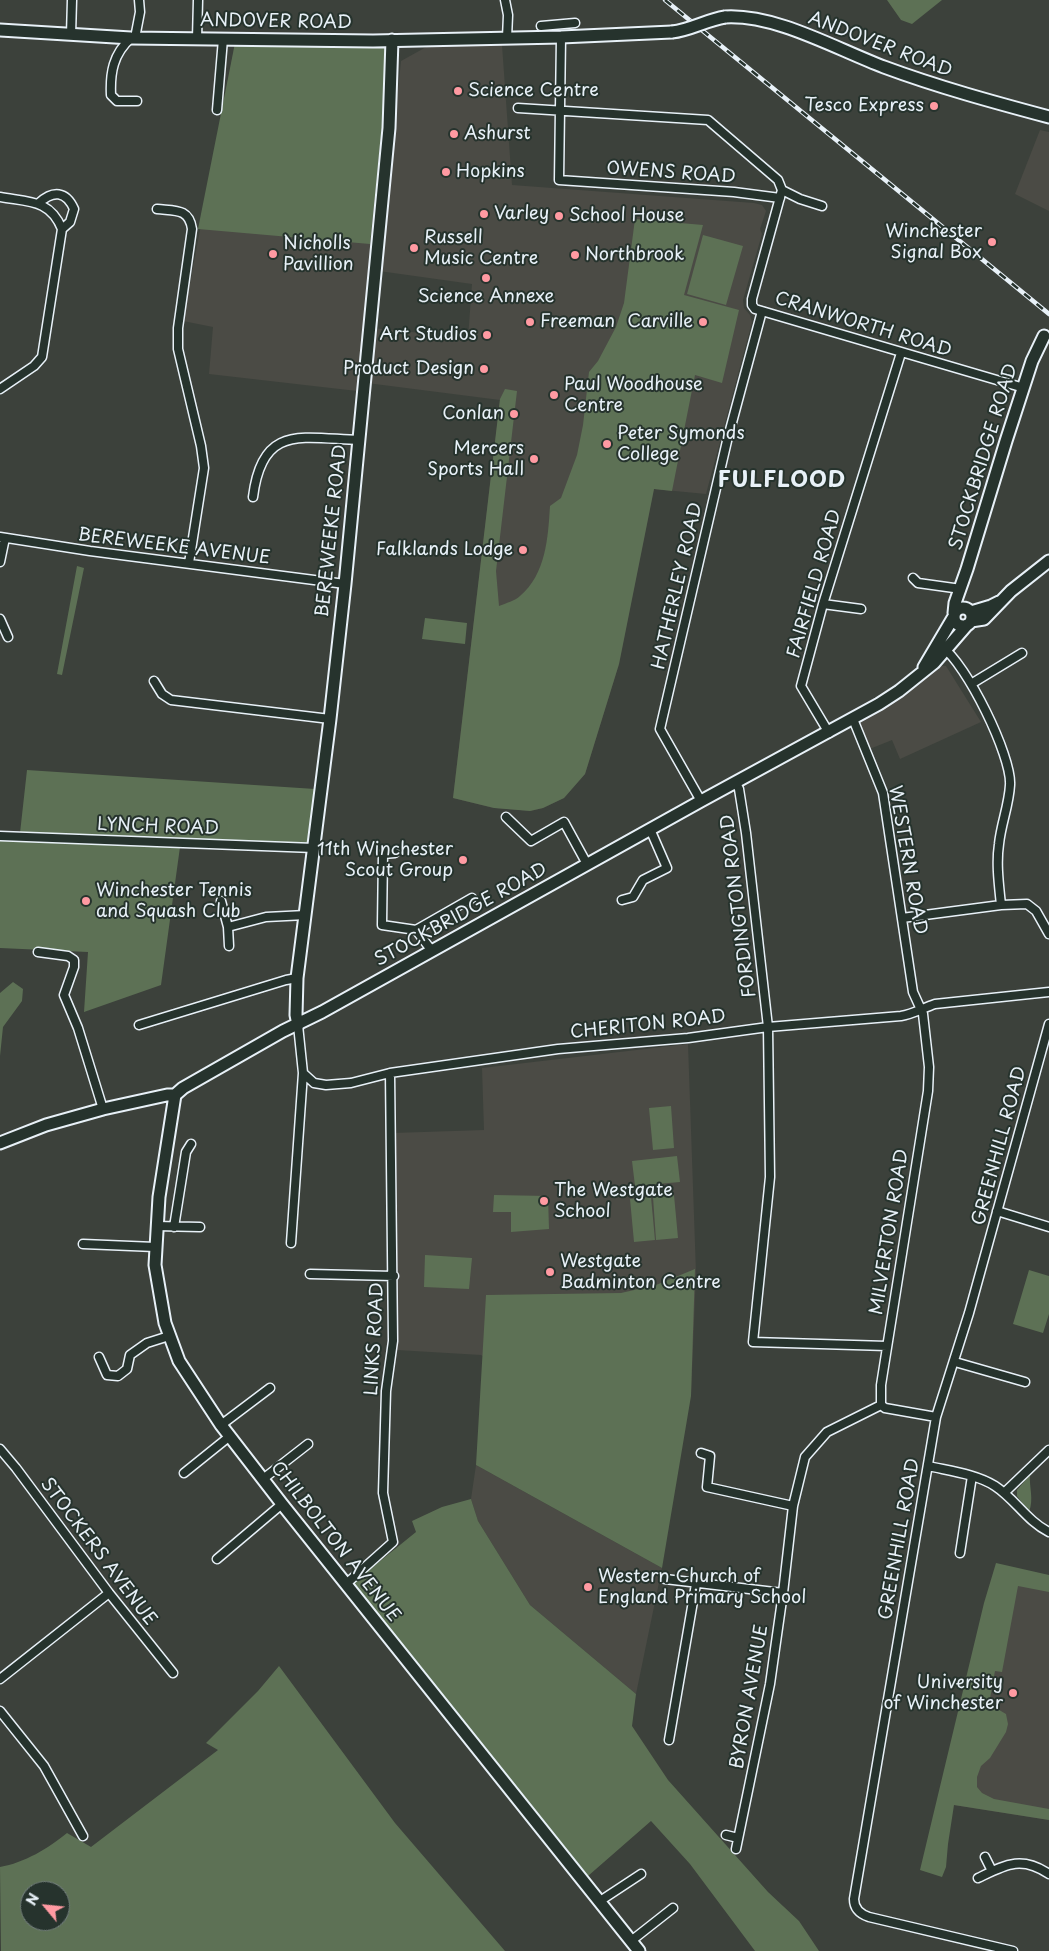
<!DOCTYPE html>
<style>
body{margin:0}
#map{position:relative;width:1049px;height:1951px;overflow:hidden;background:#3c413b;font-family:"Playpen Sans",sans-serif}
canvas{display:block}
.north{position:absolute;left:20px;top:1881px;width:50px;height:50px;box-sizing:border-box;background:#26332d;border:1px solid #747f7e;border-radius:50%;rotate:298deg;font-size:14px;font-weight:700;line-height:20px;text-align:center;color:#e8f1f8}
.north::after{content:'';display:block;margin:auto;width:18px;height:22px;background:#ff9aa2;clip-path:polygon(50% 0,100% 100%,50% 72%,0 100%)}
</style>
<div id="map">
<canvas width="1049" height="1951"></canvas>
<div class="north">N</div>
</div>
<script>
const c = document.querySelector('canvas').getContext('2d');
c.lineJoin = 'round';
function fill(path, color) {
  c.fillStyle = color;
  c.fill(path, 'evenodd');
}
function strokePath(path, color, width, dash) {
  c.strokeStyle = color;
  c.lineWidth = width;
  c.lineCap = dash ? 'butt' : 'round';
  c.setLineDash(dash || []);
  c.stroke(path);
}
function drawText(font, color, halo, rows, align = 'center') {
  c.font = font + ' "Playpen Sans",sans-serif';
  c.lineWidth = 4;
  c.setLineDash([]);
  c.textBaseline = 'middle';
  c.strokeStyle = halo;
  c.fillStyle = color;
  for (const [text, x, y, turn = 0] of rows) {
    c.save();
    c.translate(x, y);
    c.rotate((+turn || 0) * Math.PI / 180);
    c.textAlign = isNaN(turn) ? turn : align;
    if (halo) c.strokeText(text, 0, 0);
    c.fillText(text, 0, 0);
    c.restore();
  }
}
const built = new Path2D(`
 M 235,43 L 390,48 L 357,391 L 209,374 L 213,327 L 183,321 Z
 M 502,45 L 512,185 L 754,203 L 762,205 L 766,211 L 760,229 L 762,234 L 743,300 L 744,308 L 750,315 L 752,322 L 706,494 L 654,489 L 619,664 L 585,774 L 564,798 L 543,808 L 530,811 L 494,808 L 453,798 L 500,400 L 367,383 L 373,328 L 468,338 L 472,284 L 379,271 L 401,61 L 428,46 Z
 M 1040,130 L 1049,132 L 1049,211 L 1015,194 Z
 M 939,666 L 946,666 L 981,722 L 900,759 L 892,740 L 867,750 L 856,722 Z
 M 688,1044 L 696,1273 L 691,1396 L 503,1371 L 481,1355 L 397,1350 L 393,1133 L 484,1130 L 482,1068 Z
 M 476,1465 L 662,1568 L 636,1694 L 530,1605 L 478,1521 L 471,1499 Z
 M 1004,1571 L 1049,1581 L 1049,1820 L 954,1805 Z`);
const green = new Path2D(`
 M 887,0 L 942,0 L 912,24 L 901,20 Z
 M 235,43 L 390,48 L 370,244 L 198,229 Z
 M 635,219 L 703,225 L 684,295 L 739,310 L 722,383 L 695,375 L 672,491 L 654,489 L 619,664 L 585,774 L 564,798 L 543,808 L 530,811 L 494,808 L 453,798 L 500,399 L 505,389 L 517,391 L 496,571 L 499,606 C 506,603 515,601 520,596 C 546,574 548,538 550,506 L 561,498 L 577,455 L 583,425 L 589,372 L 598,361 L 616,327 L 624,303 Z
 M 703,235 L 743,246 L 726,305 L 687,294 Z
 M 77,566 L 84,568 L 62,675 L 57,674 Z
 M 425,618 L 467,623 L 465,644 L 422,639 Z
 M 27,770 L 315,789 L 309,853 L 180,847 L 161,985 L 84,1012 L 88,952 L 0,948 L 0,834 L 20,833 Z
 M 13,982 L 23,989 L 22,1001 L 3,1027 L 0,1056 L 0,993 Z
 M 671,1106 L 674,1148 L 653,1150 L 649,1108 Z
 M 677,1156 L 680,1182 L 635,1186 L 632,1161 Z
 M 494,1195 L 548,1196 L 549,1229 L 511,1232 L 511,1212 L 493,1212 Z
 M 674,1195 L 678,1238 L 656,1240 L 653,1197 Z
 M 651,1197 L 655,1240 L 634,1242 L 630,1199 Z
 M 425,1255 L 472,1258 L 469,1289 L 424,1287 Z
 M 695,1269 L 691,1396 L 662,1568 L 476,1465 L 486,1295 L 621,1293 L 656,1285 Z
 M 1029,1270 L 1049,1276 L 1049,1314 L 1043,1333 L 1013,1324 Z
 M 1030,1475 C 1029,1488 1034,1498 1029,1512 L 1017,1496 L 1017,1490 Z
 M 471,1499 L 478,1521 L 530,1605 L 636,1694 L 632,1726 L 668,1780 L 768,1892 L 799,1921 L 819,1951 L 755,1951 L 690,1864 L 651,1821 L 588,1876 L 353,1583 L 416,1532 L 412,1521 L 442,1507 Z
 M 996,1563 L 1049,1575 L 1049,1592 L 1018,1586 L 1002,1672 L 995,1671 L 989,1704 L 1006,1714 L 1008,1724 L 1006,1732 L 990,1758 L 981,1766 L 977,1777 L 977,1787 L 982,1793 L 994,1799 L 1049,1809 L 1049,1820 L 954,1805 L 948,1844 L 946,1867 L 942,1877 L 920,1870 L 984,1603 Z
 M 279,1666 L 395,1823 L 505,1951 L 1,1951 L 0,1867 C 24,1863 49,1848 67,1833 L 91,1847 L 218,1750 L 206,1743 L 258,1691 ZM 30,1891 L 60,1891 L 60,1921 L 30,1921 Z`);
const minor = new Path2D(`
 M 505,0 L 508,15 L 507,38
 M 541,26 L 575,23
 M 71,35 L 72,0
 M 561,37 L 559,180 L 734,192 L 780,198
 M 131,38 C 113,54 110,73 111,95 L 117,101 L 137,101
 M 135,38 L 140,12 L 139,0
 M 197,39 L 198,0
 M 518,108 L 708,120 L 778,180 L 782,190 L 800,199 L 822,206
 M 217,110 L 223,39
 M 782,190 L 752,299 L 752,305 L 755,309 L 1024,388
 M 0,197 C 28,202 50,199 62,229 L 42,357 L 34,366 L 0,389
 M 39,203 C 53,190 66,191 74,209 L 70,222 L 62,229
 M 157,209 C 175,211 189,208 192,229 L 178,328 L 178,349 L 201,446 L 204,468 L 189,563
 M 253,497 C 262,424 301,438 359,440
 M 0,537 L 90,551 L 345,584
 M 0,562 L 5,538
 M 913,578 L 918,583 L 961,589
 M 823,604 L 861,609
 M 0,619 L 8,637
 M 942,647 C 966,663 1012,756 1010,785 C 1009,805 1001,824 999,844 C 996,864 999,885 1001,905
 M 154,681 L 162,694 L 171,700 L 330,719
 M 971,684 L 1022,653
 M 853,719 L 883,793 L 913,992 L 923,1014 L 929,1067 L 928,1091 L 881,1385 L 881,1405
 M 829,733 L 801,686 L 823,604 L 901,353
 M 736,783 L 739,789 L 746,833 L 768,1027 L 770,1177 L 753,1342 L 887,1346
 M 701,801 L 660,729 L 727,441 L 762,311
 M 506,817 L 531,841 L 564,822 L 587,864
 M 0,836 L 314,848
 M 395,853 L 383,854 L 382,925 L 416,930 L 432,951
 M 622,900 L 633,897 L 643,880 L 667,868 L 650,829
 M 221,901 L 228,927
 M 902,918 L 1001,905 L 1027,904 L 1036,911 L 1049,934
 M 416,930 L 472,898
 M 229,946 L 228,927 L 266,917 L 306,915
 M 38,952 L 68,956 L 74,960 L 74,967 L 64,995 L 78,1028 L 103,1109
 M 139,1025 L 286,980 L 297,978
 M 298,1025 L 303,1073 L 314,1083 L 326,1085 L 351,1083 L 390,1073 L 558,1049 L 688,1038 L 768,1027 L 901,1016 C 913,1014 923,1008 935,1004 L 1049,992
 M 997,1211 L 1049,1227
 M 156,1226 L 200,1227
 M 174,1227 L 186,1152 L 191,1144
 M 291,1243 L 303,1073
 M 83,1244 L 155,1247
 M 310,1274 L 394,1276
 M 99,1357 L 107,1375 L 118,1376 L 127,1369 L 130,1355 L 147,1343 L 169,1336
 M 955,1362 L 1025,1382
 M 881,1405 L 885,1408 L 936,1417
 M 221,1425 L 270,1388
 M 0,1449 L 16,1468 L 109,1593 L 173,1673
 M 701,1453 L 710,1456 L 707,1487 L 793,1506
 M 928,1466 C 950,1471 976,1474 995,1486 C 1015,1499 1027,1521 1049,1532
 M 184,1473 L 230,1436
 M 263,1479 L 308,1444
 M 1004,1493 L 1049,1450
 M 960,1553 L 972,1476
 M 217,1559 L 282,1504
 M 665,1579 L 783,1593
 M 346,1584 L 393,1542 L 383,1493 L 386,1391 L 393,1341 L 390,1073
 M 0,1679 L 109,1593
 M 0,1711 L 44,1766 L 83,1836
 M 669,1740 L 696,1584
 M 726,1835 L 738,1838
 M 736,1849 L 770,1684 L 783,1593 L 793,1506 L 805,1457 L 827,1432 L 881,1405
 M 985,1857 L 992,1871
 M 978,1878 C 1005,1865 1021,1855 1049,1874
 M 600,1901 L 641,1874
 M 631,1941 L 673,1908
 M 1013,1951 L 869,1917 C 860,1914 854,1908 854,1899 L 936,1417 L 969,1313 L 1049,1024`);
const secondary = new Path2D(`
 M 725,17 C 776,14 836,49 884,67 C 938,87 993,102 1049,117
 M 0,30 L 131,38 L 373,41 L 561,37 L 672,32
 M954 617a9 9 0 1 1 18 0a9 9 0 1 1-18 0Z
 M 971,612 L 991,606 L 999,602
 M 954,613 L 955,603 L 967,569 L 1006,441 L 1032,361 L 1044,336
 M 971,621 L 984,619 L 1011,591 L 1049,561
 M 924,667 L 953,618
 M 298,1025 L 296,1015 L 297,978 L 330,719 L 345,584 L 389,128 L 392,40
 M 175,1095 L 159,1197 L 155,1265 L 165,1323 L 179,1361 L 221,1425 L 282,1504 L 639,1951
 M 0,1143 L 46,1125 L 103,1109 L 167,1095 L 175,1095 L 183,1088 L 283,1031 L 322,1012 L 701,801 L 879,704 L 899,691 L 934,663 L 967,625`);
const rail = new Path2D(`
 M 665,0 L 1049,314`);
const secondaryBridge = new Path2D(`
 M 672,32 C 691,30 706,20 725,17`);
const markers = [
 [458,91,5,"#ff9aa2"],
 [934,106,5,"#ff9aa2"],
 [454,134,5,"#ff9aa2"],
 [446,172,5,"#ff9aa2"],
 [484,214,5,"#ff9aa2"],
 [559,216,5,"#ff9aa2"],
 [992,242,5,"#ff9aa2"],
 [414,248,5,"#ff9aa2"],
 [273,254,5,"#ff9aa2"],
 [575,255,5,"#ff9aa2"],
 [486,278,5,"#ff9aa2"],
 [530,322,5,"#ff9aa2"],
 [703,322,5,"#ff9aa2"],
 [487,335,5,"#ff9aa2"],
 [484,369,5,"#ff9aa2"],
 [554,395,5,"#ff9aa2"],
 [514,414,5,"#ff9aa2"],
 [607,444,5,"#ff9aa2"],
 [534,459,5,"#ff9aa2"],
 [523,550,5,"#ff9aa2"],
 [463,860,5,"#ff9aa2"],
 [86,901,5,"#ff9aa2"],
 [544,1201,5,"#ff9aa2"],
 [550,1272,5,"#ff9aa2"],
 [588,1587,5,"#ff9aa2"],
 [1013,1693,5,"#ff9aa2"]
];
const streetNames = [
 ["ANDOVER ROAD",276,22,1],
 ["ANDOVER ROAD",880,45,21],
 ["OWENS ROAD",671,173,4],
 ["CRANWORTH ROAD",863,325,17],
 ["STOCKBRIDGE ROAD",984,457,-73],
 ["BEREWEEKE ROAD",332,531,-84],
 ["BEREWEEKE AVENUE",174,547,7],
 ["FAIRFIELD ROAD",815,584,-74],
 ["HATHERLEY ROAD",678,586,-77],
 ["LYNCH ROAD",158,827,2],
 ["WESTERN ROAD",907,860,80],
 ["FORDINGTON ROAD",739,906,-97],
 ["STOCKBRIDGE ROAD",461,915,-29],
 ["CHERITON ROAD",648,1025,-6],
 ["GREENHILL ROAD",1000,1146,-75],
 ["MILVERTON ROAD",890,1232,-81],
 ["LINKS ROAD",375,1339,-87],
 ["GREENHILL ROAD",900,1539,-80],
 ["CHILBOLTON AVENUE",335,1542,52],
 ["STOCKERS AVENUE",98,1552,53],
 ["BYRON AVENUE",750,1697,-80]
];
const poiNames = [
 ["Science Centre",468,91],
 ["Tesco Express",924,106,"right"],
 ["Ashurst",464,134],
 ["Hopkins",456,172],
 ["Varley",494,214],
 ["School House",569,216],
 ["Winchester",982,232,"right"],
 ["Signal Box",982,253,"right"],
 ["Russell",424,238],
 ["Music Centre",424,259],
 ["Nicholls",283,244],
 ["Pavillion",283,265],
 ["Northbrook",585,255],
 ["Science Annexe",486,297,"center"],
 ["Freeman",540,322],
 ["Carville",693,322,"right"],
 ["Art Studios",477,335,"right"],
 ["Product Design",474,369,"right"],
 ["Paul Woodhouse",564,385],
 ["Centre",564,406],
 ["Conlan",504,414,"right"],
 ["Peter Symonds",617,434],
 ["College",617,455],
 ["Mercers",524,449,"right"],
 ["Sports Hall",524,470,"right"],
 ["Falklands Lodge",513,550,"right"],
 ["11th Winchester",453,850,"right"],
 ["Scout Group",453,871,"right"],
 ["Winchester Tennis",96,891],
 ["and Squash Club",96,912],
 ["The Westgate",554,1191],
 ["School",554,1212],
 ["Westgate",560,1262],
 ["Badminton Centre",560,1283],
 ["Western Church of",598,1577],
 ["England Primary School",598,1598],
 ["University",1003,1683,"right"],
 ["of Winchester",1003,1704,"right"]
];
const districtNames = [
 ["FULFLOOD",782,481]
];
fill(built, '#4b4b45');
fill(green, '#5d7155');
strokePath(minor, '#e8f1f8', 11);
strokePath(secondary, '#e8f1f8', 15);
strokePath(minor, '#26332d', 8);
strokePath(secondary, '#26332d', 11);
strokePath(rail, '#e8f1f8', 4.5);
strokePath(rail, '#26332d', 2.5, [8]);
strokePath(secondaryBridge, '#e8f1f8', 15, []);
strokePath(secondaryBridge, '#26332d', 11);
for (const [x, y, r, color] of markers) {
  const dot = new Path2D();
  dot.arc(x, y, r, 0, 2 * Math.PI);
  c.fillStyle = color;
  c.fill(dot);
  strokePath(dot, '#26332d', 2);
}
drawText('18px', '#e8f1f8', '#26332d', streetNames);
drawText('18px', '#e8f1f8', '#26332d', poiNames, 'left');
c.letterSpacing = '1px';
drawText('bold 22px', '#e8f1f8', '#26332d', districtNames);
c.letterSpacing = '0px';
</script>
